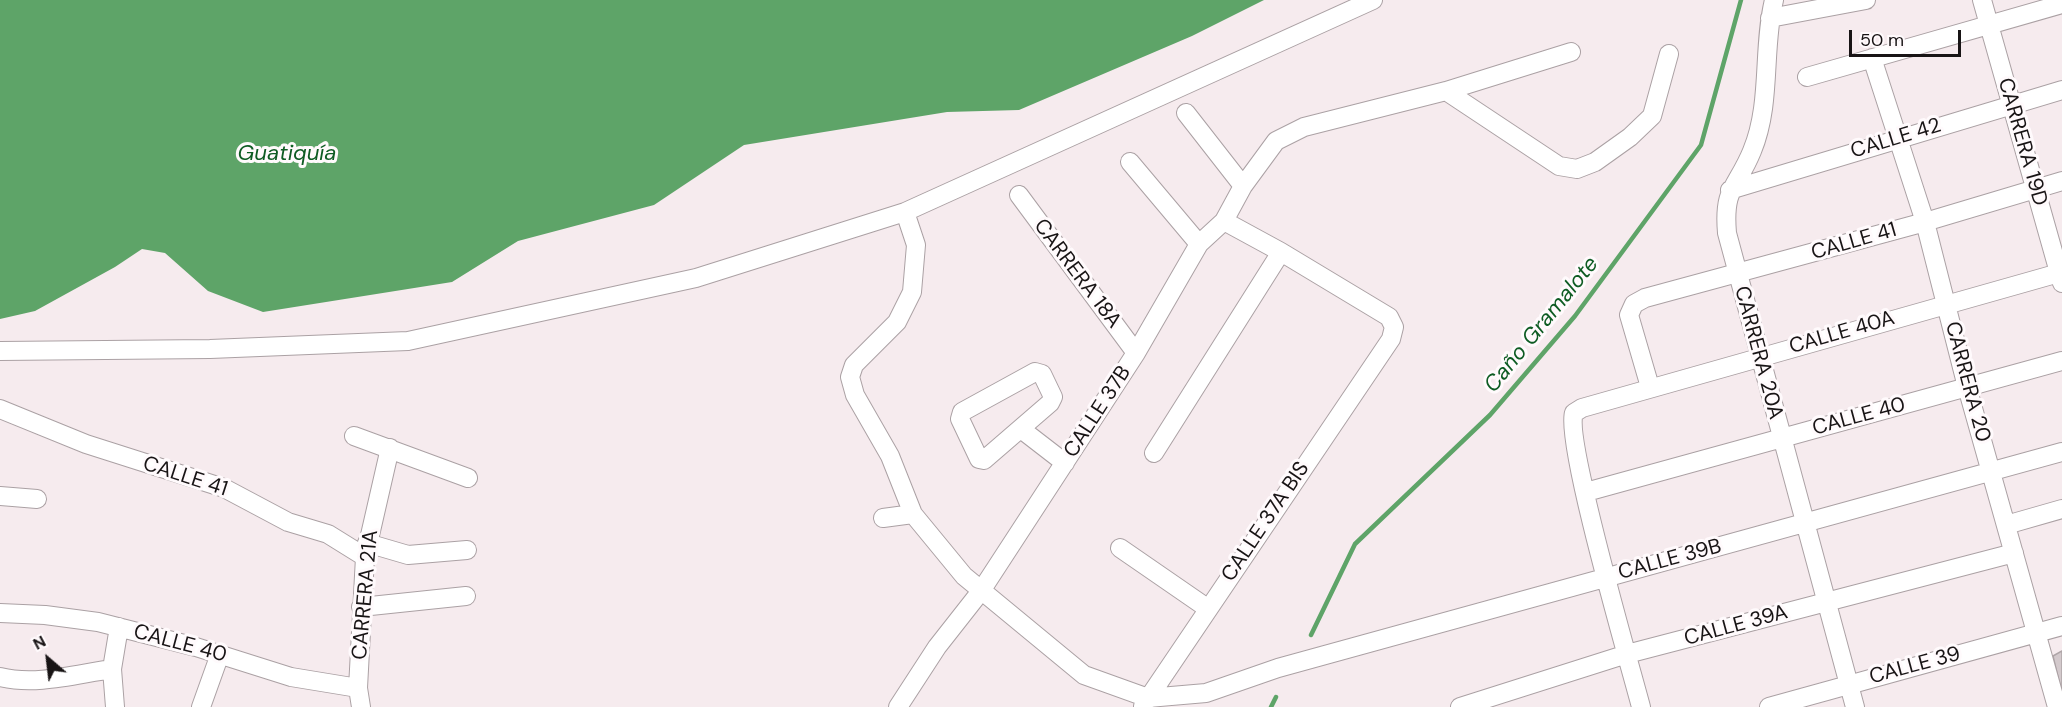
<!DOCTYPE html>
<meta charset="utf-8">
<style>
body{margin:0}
#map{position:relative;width:2062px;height:707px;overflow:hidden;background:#f6ebee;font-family:"DM Sans",sans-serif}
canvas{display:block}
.north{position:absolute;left:18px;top:629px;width:60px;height:60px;-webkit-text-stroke:4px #fffafc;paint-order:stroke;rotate:332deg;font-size:16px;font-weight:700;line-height:24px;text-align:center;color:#181415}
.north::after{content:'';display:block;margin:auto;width:21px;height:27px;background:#181415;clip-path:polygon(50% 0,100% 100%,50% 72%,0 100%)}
.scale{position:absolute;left:1849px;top:30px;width:112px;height:27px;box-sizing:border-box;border:3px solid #181415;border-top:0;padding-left:8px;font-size:18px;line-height:21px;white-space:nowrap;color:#181415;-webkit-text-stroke:4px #fffafc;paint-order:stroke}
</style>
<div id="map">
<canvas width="2062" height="707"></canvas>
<div class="north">N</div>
<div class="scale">50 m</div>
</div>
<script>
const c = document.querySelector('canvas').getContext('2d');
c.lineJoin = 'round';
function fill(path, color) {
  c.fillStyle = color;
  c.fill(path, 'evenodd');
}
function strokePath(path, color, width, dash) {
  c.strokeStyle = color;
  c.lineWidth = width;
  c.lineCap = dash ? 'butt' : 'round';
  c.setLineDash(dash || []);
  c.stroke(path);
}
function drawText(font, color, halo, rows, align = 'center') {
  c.font = font + ' "DM Sans",sans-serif';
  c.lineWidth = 6;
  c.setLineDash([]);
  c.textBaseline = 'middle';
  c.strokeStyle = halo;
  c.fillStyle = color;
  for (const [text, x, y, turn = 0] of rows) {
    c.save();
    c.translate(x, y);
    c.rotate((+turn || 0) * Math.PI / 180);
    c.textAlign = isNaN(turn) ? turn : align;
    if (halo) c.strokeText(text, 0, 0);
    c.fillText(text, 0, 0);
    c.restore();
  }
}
const water = new Path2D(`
 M 0,0 L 1264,0 L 1192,36 L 1019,110 L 947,112 L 744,145 L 654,205 L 518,241 L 452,282 L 263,312 L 208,291 L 165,253 L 142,249 L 115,267 L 35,311 L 0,319 Z`);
const stream = new Path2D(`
 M 1311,635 L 1355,544 L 1490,415 L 1575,316 L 1701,145 L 1741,0
 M 1271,707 L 1276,697`);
const building = new Path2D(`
 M 2062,651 L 2062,694 L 2053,656 Z`);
const minor = new Path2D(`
 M 1774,0 C 1762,49 1772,103 1752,151 C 1737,188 1723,187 1727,233 L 1855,707
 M 1982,0 L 2062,283
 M 1770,18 L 1866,0
 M 1872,58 L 1925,222 L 1967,387 L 2057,707
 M 1807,77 L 2062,4
 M 1446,91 L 1559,166 L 1577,169 L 1595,162 L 1630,137 L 1652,116 L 1669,54
 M 1186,113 L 1243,186
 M 1130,162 L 1199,244
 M 1730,190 L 2062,90
 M 1019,195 L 1136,353
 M 905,212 L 916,245 L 912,292 L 897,322 L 854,365 L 850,377 L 855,395 L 890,456 L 913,514 L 964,576 L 1084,675 L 1148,698 L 1206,693 L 1278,668 L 2062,452
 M 0,351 L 210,349 L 408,341 L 696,278 L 905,212 L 1373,0
 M 1035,372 L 1042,374 L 1053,397 L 1050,403 L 984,460 L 979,459 L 960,419 L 962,412 Z
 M 1650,387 L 1629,315 L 1634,304 L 1645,298 L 1925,222 L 2062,181
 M 0,409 L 86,444 L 224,488 L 288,522 L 328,534 L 365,557
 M 1021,429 L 1065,463
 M 354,436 L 468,478
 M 1154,453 L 1281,252 L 1224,221
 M 1586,492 L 2062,361
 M 0,496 L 37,499
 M 883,518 L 913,514
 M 2006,525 L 2062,509
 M 367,543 L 408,555 L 467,550
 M 1120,548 L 1207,608
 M 361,607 L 466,596
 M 0,613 L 45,615 L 98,622 L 196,647 L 291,677 L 358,688
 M 0,677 C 36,686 76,674 112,669
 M 1143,706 L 1391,339 L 1394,327 L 1389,317 L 1281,252
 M 115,707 L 112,669 L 119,627
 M 201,707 L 220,654
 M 361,707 L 358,688 L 365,557 L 390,448
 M 898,707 L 937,647 L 981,591 L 1136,353 L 1199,244 L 1224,221 L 1243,186 L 1276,141 L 1304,127 L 1446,91 L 1571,52
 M 1460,707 L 1627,654 L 2014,553
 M 1641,707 C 1630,665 1564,439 1574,413 L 1582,408 L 2059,273
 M 1769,707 L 2062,626`);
const streetNames = [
 ["CALLE 42",1896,139,-17],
 ["CARRERA 19D",2022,142,74],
 ["CALLE 41",1854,242,-16],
 ["CARRERA 18A",1077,274,53],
 ["CALLE 40A",1842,333,-16],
 ["CARRERA 20A",1758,353,75],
 ["CARRERA 20",1967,382,75],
 ["CALLE 37B",1098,412,-57],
 ["CALLE 40",1859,417,-15],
 ["CALLE 41",185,477,18],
 ["CALLE 37A BIS",1266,522,-56],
 ["CALLE 39B",1670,560,-15],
 ["CARRERA 21A",366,595,-85],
 ["CALLE 39A",1736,626,-15],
 ["CALLE 40",180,644,15],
 ["CALLE 39",1915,666,-15]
];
const waterNames = [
 ["Guatiquía",287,154],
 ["Caño Gramalote",1542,325,-51]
];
fill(water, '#5ea468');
strokePath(stream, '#5ea468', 4.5);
fill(building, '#d3c9cc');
strokePath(building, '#aea5a7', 1.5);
strokePath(minor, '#aba1a4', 20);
strokePath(minor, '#fff', 18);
drawText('21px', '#181415', '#fffafc', streetNames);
drawText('italic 22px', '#0e5c23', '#fffafc', waterNames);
</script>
